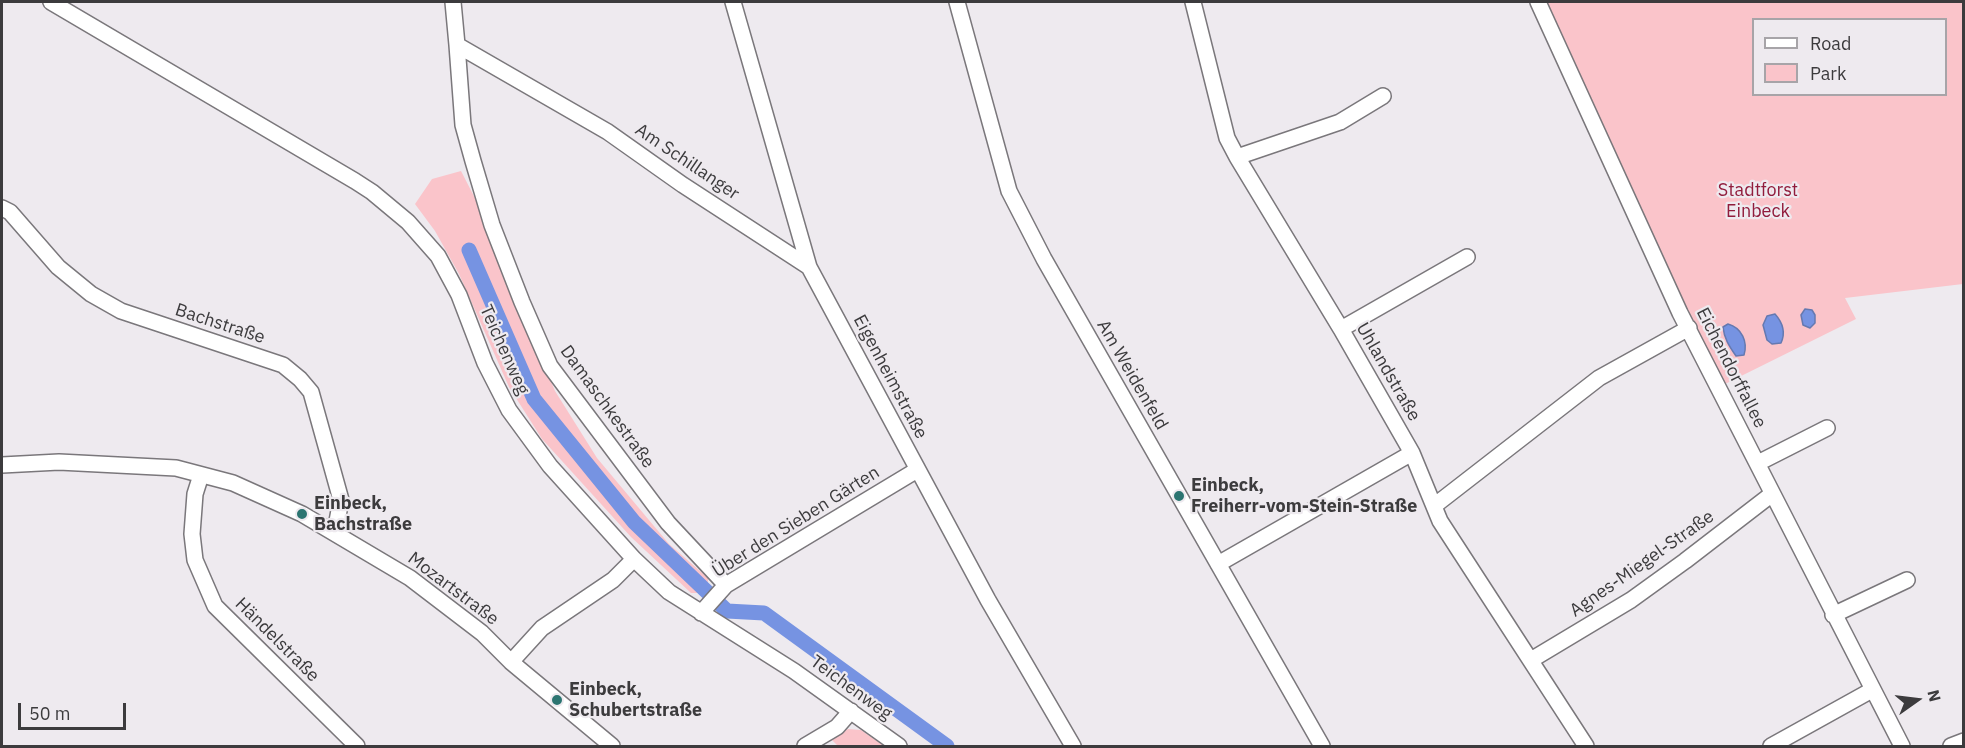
<!DOCTYPE html>
<meta charset="utf-8">
<style>
body{margin:0}
#map{position:relative;width:1965px;height:748px;overflow:hidden;background:#eeeaef;font-family:"IBM Plex Sans",sans-serif}
canvas{display:block}
.frame{position:absolute;inset:0;border:3px solid #3c3b3d;pointer-events:none}
.legend{position:absolute;left:1752px;top:18px;width:195px;height:78px;box-sizing:border-box;background:#eeeaef;border:2px solid #a7a4a8;margin:0;padding:8px 10px;list-style:none;font-size:18px;color:#3c3b3d}
.legend li{display:flex;align-items:center;gap:12px;height:30px}
.legend b{width:30px;border:2px solid #a7a4a8}
.north{position:absolute;left:1887px;top:670px;width:60px;height:60px;-webkit-text-stroke:4px #eeeaef;paint-order:stroke;rotate:76deg;font-size:16px;font-weight:700;line-height:24px;text-align:center;color:#3c3b3d}
.north::after{content:'';display:block;margin:auto;width:21px;height:27px;background:#3c3b3d;clip-path:polygon(50% 0,100% 100%,50% 72%,0 100%)}
.scale{position:absolute;left:18px;top:703px;width:108px;height:27px;box-sizing:border-box;border:3px solid #3c3b3d;border-top:0;padding-left:8px;font-size:18px;line-height:21px;white-space:nowrap;color:#3c3b3d;-webkit-text-stroke:4px #eeeaef;paint-order:stroke}
</style>
<div id="map">
<canvas width="1965" height="748"></canvas>
<div class="frame"></div>
<ul class="legend">
<li><b style="height:8px;background:#fff"></b>Road</li>
<li><b style="height:16px;background:#fac4ca"></b>Park</li>
</ul>
<div class="north">N</div>
<div class="scale">50 m</div>
</div>
<script>
const c = document.querySelector('canvas').getContext('2d');
c.lineJoin = 'round';
function fill(path, color) {
  c.fillStyle = color;
  c.fill(path, 'evenodd');
}
function strokePath(path, color, width, dash) {
  c.strokeStyle = color;
  c.lineWidth = width;
  c.lineCap = dash ? 'butt' : 'round';
  c.setLineDash(dash || []);
  c.stroke(path);
}
function drawText(font, color, halo, rows, align = 'center') {
  c.font = font + ' "IBM Plex Sans",sans-serif';
  c.lineWidth = 4.5;
  c.setLineDash([]);
  c.textBaseline = 'middle';
  c.strokeStyle = halo;
  c.fillStyle = color;
  for (const [text, x, y, turn = 0] of rows) {
    c.save();
    c.translate(x, y);
    c.rotate((+turn || 0) * Math.PI / 180);
    c.textAlign = isNaN(turn) ? turn : align;
    if (halo) c.strokeText(text, 0, 0);
    c.fillText(text, 0, 0);
    c.restore();
  }
}
const green = new Path2D(`
 M 1546,2 L 1963,2 L 1963,284 L 1845,298 L 1856,319 L 1723,385 L 1690,317 ZM 1754,20 L 1946,20 L 1946,94 L 1754,94 Z
 M 461,171 L 478,204 L 555,391 L 597,458 L 669,544 L 708,578 L 708,582 L 698,593 L 691,593 L 631,537 L 542,439 L 509,387 L 459,274 L 435,231 L 415,204 L 432,179 Z
 M 848,729 L 861,730 L 884,746 L 838,746 L 832,740 Z`);
const water = new Path2D(`
 M 1805,309 L 1812,310 L 1815,315 L 1815,323 L 1810,328 L 1803,325 L 1801,315 Z
 M 1775,314 C 1783,323 1786,332 1781,343 L 1772,344 L 1767,340 L 1763,325 L 1767,316 Z
 M 1728,324 C 1742,328 1748,342 1744,355 L 1736,356 C 1729,346 1724,338 1723,327 Z`);
const canal = new Path2D(`
 M 469,250 L 534,399 L 634,522 L 727,611 L 764,613 L 947,746`);
const minor = new Path2D(`
 M 51,2 L 355,181 L 372,192 L 408,222 L 438,256 L 459,295 L 485,363 L 509,410 L 550,466 L 634,559 L 669,592 L 794,671 L 899,746
 M 453,2 L 457,45 L 608,132 L 683,185 L 809,267
 M 733,2 L 809,267 L 988,600 L 1073,746
 M 957,2 L 1009,191 L 1044,259 L 1322,746
 M 1193,2 L 1227,138 L 1237,157 L 1341,329 L 1412,453 L 1440,521 L 1586,746
 M 1538,2 L 1680,313 L 1902,746
 M 457,45 L 463,125 L 473,161 L 492,225 L 522,302 L 550,366 L 668,523 L 726,585
 M 1237,157 L 1340,122 L 1383,96
 M 2,208 L 10,212 L 58,267 L 91,294 L 121,311 L 283,365 L 300,379 L 311,392 L 341,500 L 335,532
 M 1341,329 L 1467,257
 M 1758,463 L 1827,428
 M 2,465 L 59,462 L 176,468 L 233,483 L 302,514 L 410,578 L 482,633 L 511,662 L 612,746
 M 201,475 L 195,494 L 192,534 L 195,560 L 215,606 L 357,746
 M 1434,506 L 1599,378 L 1689,328
 M 1218,564 L 1412,453
 M 701,613 L 726,585 L 917,470
 M 1833,615 L 1907,580
 M 1531,660 L 1631,600 L 1685,561 L 1772,494
 M 511,662 L 542,628 L 613,580 L 634,559
 M 805,746 L 837,727 L 851,711
 M 1771,746 L 1872,690
 M 1951,746 L 1964,741`);
const markers = [
 [1179,496,6,"#2c7571"],
 [302,514,6,"#2c7571"],
 [557,700,6,"#2c7571"]
];
const streetNames = [
 ["Am Schillanger",687,162,34],
 ["Bachstraße",220,324,18],
 ["Teichenweg",504,350,66],
 ["Eichendorffallee",1731,368,63],
 ["Uhlandstraße",1388,372,60],
 ["Am Weidenfeld",1132,375,60],
 ["Eigenheimstraße",890,377,62],
 ["Damaschkestraße",607,407,54],
 ["Über den Sieben Gärten",796,522,-32],
 ["Agnes-Miegel-Straße",1642,564,-35],
 ["Mozartstraße",453,589,37],
 ["Händelstraße",277,640,45],
 ["Teichenweg",851,688,36]
];
const parkNames = [
 ["Stadtforst",1758,191],
 ["Einbeck",1758,212]
];
const poiNames = [
 ["Einbeck,",1191,486],
 ["Freiherr-vom-Stein-Straße",1191,507],
 ["Einbeck,",314,504],
 ["Bachstraße",314,525],
 ["Einbeck,",569,690],
 ["Schubertstraße",569,711]
];
fill(green, '#fac4ca');
fill(water, '#7693e2');
strokePath(water, '#6579b0', 1.5);
strokePath(canal, '#7693e2', 15);
strokePath(minor, '#7a777b', 18);
strokePath(minor, '#fff', 15);
for (const [x, y, r, color] of markers) {
  const dot = new Path2D();
  dot.arc(x, y, r, 0, 2 * Math.PI);
  c.fillStyle = color;
  c.fill(dot);
  strokePath(dot, '#eeeaef', 2);
}
drawText('18px', '#3c3b3d', '#eeeaef', streetNames);
drawText('18px', '#911c3c', '#eeeaef', parkNames);
drawText('bold 18px', '#3c3b3d', '#eeeaef', poiNames, 'left');
</script>
